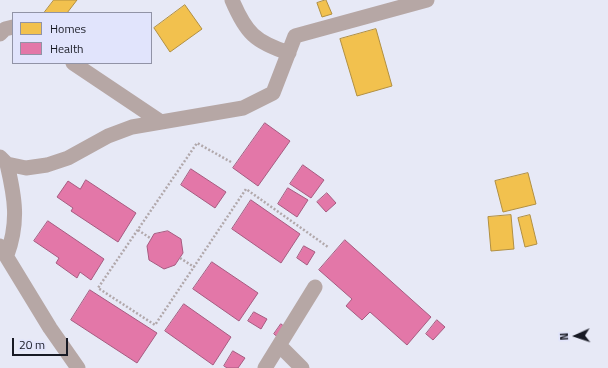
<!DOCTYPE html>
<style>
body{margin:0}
#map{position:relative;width:608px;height:368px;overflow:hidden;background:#e7e9f6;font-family:"Titillium Web",sans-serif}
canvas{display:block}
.legend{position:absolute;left:12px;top:12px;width:140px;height:52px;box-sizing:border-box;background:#e1e4fc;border:1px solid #9193a6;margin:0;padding:5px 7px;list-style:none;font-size:12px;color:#181a24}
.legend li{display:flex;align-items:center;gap:8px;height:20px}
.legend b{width:20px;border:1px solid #9193a6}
.north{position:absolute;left:556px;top:316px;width:40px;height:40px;-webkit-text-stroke:3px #e1e4fc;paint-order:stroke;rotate:267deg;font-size:11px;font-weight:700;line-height:16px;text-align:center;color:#181a24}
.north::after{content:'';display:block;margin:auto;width:14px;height:18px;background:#181a24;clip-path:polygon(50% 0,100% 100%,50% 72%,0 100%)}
.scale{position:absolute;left:12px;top:338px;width:56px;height:18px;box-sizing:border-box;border:2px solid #181a24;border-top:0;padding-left:5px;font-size:12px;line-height:14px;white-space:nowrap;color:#181a24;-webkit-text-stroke:3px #e1e4fc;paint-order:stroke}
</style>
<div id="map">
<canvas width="608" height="368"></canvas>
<ul class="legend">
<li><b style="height:11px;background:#f2c14e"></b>Homes</li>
<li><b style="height:11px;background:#e377a8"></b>Health</li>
</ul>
<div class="north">N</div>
<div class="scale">20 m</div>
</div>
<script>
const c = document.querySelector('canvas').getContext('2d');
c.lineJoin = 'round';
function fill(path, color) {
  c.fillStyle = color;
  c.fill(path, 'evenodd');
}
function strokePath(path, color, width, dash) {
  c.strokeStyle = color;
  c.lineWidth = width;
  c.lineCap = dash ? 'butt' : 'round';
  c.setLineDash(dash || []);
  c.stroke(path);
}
const homes = new Path2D(`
 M 54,0 L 77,0 L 67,13 L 44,13 Z
 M 326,0 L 332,14 L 322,17 L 317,3 Z
 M 185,5 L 202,29 L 170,52 L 154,28 Z
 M 376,29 L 392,86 L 357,96 L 340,39 Z
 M 528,173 L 536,204 L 503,212 L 495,181 Z
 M 511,215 L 514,249 L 491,251 L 488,217 Z
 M 530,215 L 537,244 L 525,247 L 518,218 Z`);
const health = new Path2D(`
 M 265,123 L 290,141 L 258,186 L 233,168 Z
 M 303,165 L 324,180 L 311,198 L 290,184 Z
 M 191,169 L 226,192 L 215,208 L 181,185 Z
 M 86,180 L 136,213 L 118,242 L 71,211 L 73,208 L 57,197 L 68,181 L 80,189 Z
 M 288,188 L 308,200 L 297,217 L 278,204 Z
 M 327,193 L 336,203 L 326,212 L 317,202 Z
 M 251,200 L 300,234 L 281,263 L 232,229 Z
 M 48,221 L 104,259 L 91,280 L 80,272 L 77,278 L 56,263 L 59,258 L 34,241 Z
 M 168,231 L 181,239 L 183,253 L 175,265 L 164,269 L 149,260 L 147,246 L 154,234 Z
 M 345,240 L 431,317 L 407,345 L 370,312 L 362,320 L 346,306 L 352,299 L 319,270 Z
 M 304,246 L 315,252 L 307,265 L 297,258 Z
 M 212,262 L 258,293 L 239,321 L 193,289 Z
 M 90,290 L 157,333 L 137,363 L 71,320 Z
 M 184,304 L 231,337 L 213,365 L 165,331 Z
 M 254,312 L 267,319 L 261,329 L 248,321 Z
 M 437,320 L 445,327 L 433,340 L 426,334 Z
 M 281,324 L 288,329 L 280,339 L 274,334 Z
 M 233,351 L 245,358 L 238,368 L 227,368 L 224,366 Z`);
const path = new Path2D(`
 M 231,162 L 197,143 L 98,288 L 155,325 L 246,189 L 328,247
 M 138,230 L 150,238
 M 180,258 L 194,267`);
const minor = new Path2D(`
 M 232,0 C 246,33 255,42 289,53
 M 0,34 L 5,29 L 13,27
 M 73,63 L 161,122
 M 0,157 L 7,164 L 26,168 L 47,165 L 68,158 L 108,136 L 132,127 L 243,108 L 273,93 L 295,36 L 427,0
 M 0,246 L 50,328 L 78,368
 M 7,255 C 19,222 15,198 7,164
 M 280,346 L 302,368
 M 265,368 L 315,287`);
fill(homes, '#f2c14e');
strokePath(homes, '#b18f41', 1);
fill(health, '#e377a8');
strokePath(health, '#a65b80', 1);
strokePath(path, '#b1a8ab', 2.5, [2, 2]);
strokePath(minor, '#b6a7a5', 15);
</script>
